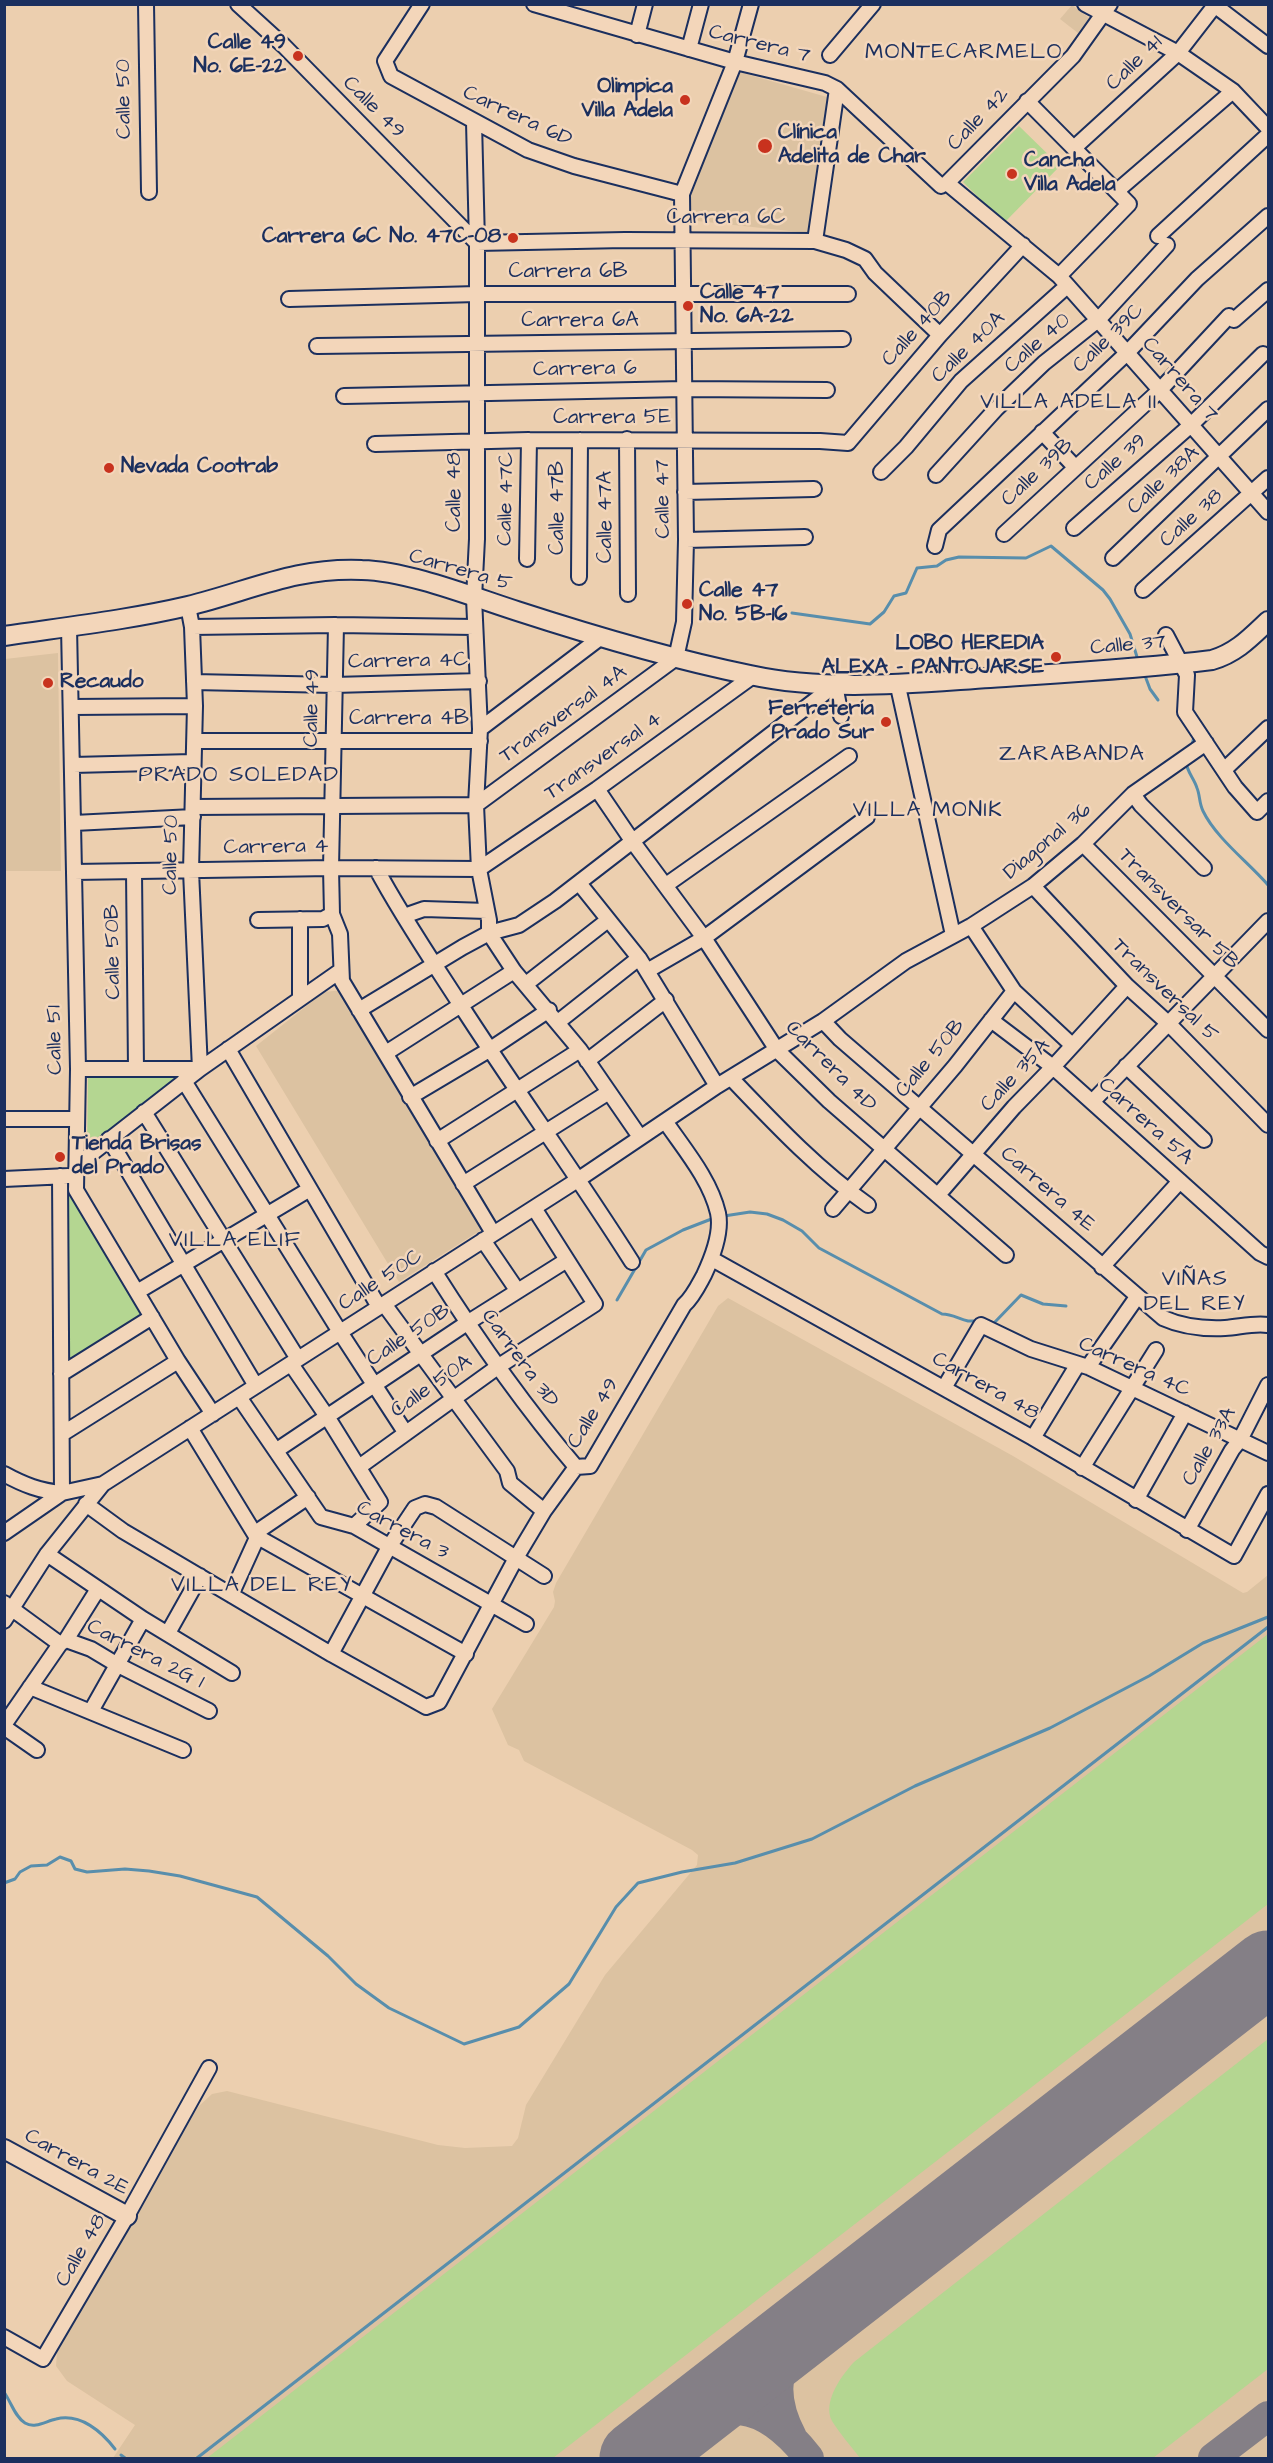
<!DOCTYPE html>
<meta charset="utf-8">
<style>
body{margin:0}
#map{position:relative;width:1273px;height:2463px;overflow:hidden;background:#eccfaf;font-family:"Architects Daughter",sans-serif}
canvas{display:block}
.frame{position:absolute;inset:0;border:6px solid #1b2f5e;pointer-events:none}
</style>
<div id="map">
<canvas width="1273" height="2463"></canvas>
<div class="frame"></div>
</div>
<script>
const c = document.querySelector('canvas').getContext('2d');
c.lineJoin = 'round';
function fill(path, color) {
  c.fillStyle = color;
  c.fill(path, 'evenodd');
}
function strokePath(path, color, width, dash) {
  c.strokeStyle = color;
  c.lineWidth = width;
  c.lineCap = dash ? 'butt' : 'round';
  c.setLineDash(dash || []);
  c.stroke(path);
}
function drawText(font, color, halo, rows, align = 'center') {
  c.font = font + ' "Architects Daughter",sans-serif';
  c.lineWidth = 5;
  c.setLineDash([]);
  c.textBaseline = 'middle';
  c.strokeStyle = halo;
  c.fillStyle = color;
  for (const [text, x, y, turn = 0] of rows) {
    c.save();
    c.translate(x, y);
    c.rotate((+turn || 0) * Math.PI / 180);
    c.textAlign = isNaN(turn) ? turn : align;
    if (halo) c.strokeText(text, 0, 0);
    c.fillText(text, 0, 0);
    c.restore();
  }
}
const built = new Path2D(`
 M 1072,5 L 1089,18 L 1078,33 L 1060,19 Z
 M 739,72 L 827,97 L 808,233 L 688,220 L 691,195 Z
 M 58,653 L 61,871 L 5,871 L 5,659 Z
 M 343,990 L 484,1228 L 399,1282 L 256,1046 L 324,992 Z
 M 728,1298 L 1013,1456 L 1243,1593 L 1247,1592 L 1268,1575 L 1268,2458 L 113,2458 L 135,2425 L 67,2381 L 56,2366 L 57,2352 L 64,2335 L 190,2117 L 199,2106 L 212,2094 L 227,2091 L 438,2145 L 465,2148 L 512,2146 L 518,2138 L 526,2105 L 605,1975 L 697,1865 L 698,1855 L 692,1850 L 524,1761 L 519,1750 L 508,1745 L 492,1709 L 554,1607 L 555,1601 L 553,1592 L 556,1583 L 718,1306 Z`);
const green = new Path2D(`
 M 1019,126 L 1060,166 L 1004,223 L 963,182 Z
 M 184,1074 L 87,1148 L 88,1077 Z
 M 69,1192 L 146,1316 L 69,1362 Z
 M 1268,1634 L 1268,1904 L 553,2458 L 207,2458 Z
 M 1268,2039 L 1268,2369 L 1153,2458 L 860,2458 C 851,2446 840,2434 832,2421 C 822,2402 842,2375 854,2362 Z`);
const stream = new Path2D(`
 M 792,613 L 870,624 L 884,612 L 894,596 L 906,593 L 917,568 L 937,566 L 946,560 L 959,557 L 1026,558 L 1051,546 L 1103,590 L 1110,599 L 1130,634 L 1137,657
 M 1144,673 L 1150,689 L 1158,700
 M 1191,748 L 1195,734
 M 1186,762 C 1187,772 1194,778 1197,788 C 1200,795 1199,803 1203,811 C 1216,838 1248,862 1268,885
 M 724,1216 L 750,1212 L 767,1214 L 783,1220 L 802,1231 L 819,1248 L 942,1314 C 952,1314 959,1319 968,1321 C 978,1322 981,1317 994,1323 L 1021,1295 L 1043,1304 L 1066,1306
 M 617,1300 L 646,1250 L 683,1230 L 714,1218
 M 4,1883 L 15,1879 L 20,1872 L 31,1866 L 47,1865 L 60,1857 L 71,1861 L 75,1869 L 87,1872 L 125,1869 L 149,1871 L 180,1876 L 257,1897 L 328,1956 L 356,1984 L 389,2008 L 464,2044 L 519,2027 L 569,1984 L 616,1907 L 638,1883 L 682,1872 L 735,1863 L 812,1839 L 915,1786 L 1050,1728 L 1149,1676 L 1203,1643 L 1268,1617
 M 4,2392 C 11,2402 15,2417 25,2423 C 35,2429 46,2421 56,2419 C 81,2413 102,2432 115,2449
 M 121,2455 L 125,2458
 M 197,2458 L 1268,1627`);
const taxiway = new Path2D(`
 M 792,2437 C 764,2384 781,2351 822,2315
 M 662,2439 C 724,2397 762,2398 809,2458
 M 1213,2458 L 1268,2416`);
const runway = new Path2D(`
 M 637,2458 L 1268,1968`);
const street = new Path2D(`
 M 146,4 L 149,192
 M 238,4 L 284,46 L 477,243
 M 422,4 L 385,61 L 391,76 L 528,150 L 574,166 L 682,194
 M 534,4 L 735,62 L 825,83 L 837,89 L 941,186
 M 1085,4 L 1178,53 L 1233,91 L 1268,128
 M 1110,4 L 1073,56 L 947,183 L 1059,276 L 1268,512
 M 1213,4 L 1268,46
 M 637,35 L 645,4
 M 689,49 L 701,4
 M 830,55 L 873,4
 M 1027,101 L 1129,204 L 1059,276
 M 474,122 L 477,243 L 477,539 L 474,598 L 480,729 L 476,805 L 479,869 L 489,920 L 489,933 L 514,971 L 580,1050 L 640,1137
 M 1075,147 L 1178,53 L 1216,4
 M 1117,191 L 1233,91
 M 1158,236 L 1268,135
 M 815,241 L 837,89
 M 477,243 L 625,240 L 815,241 L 846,250 L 865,259 L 875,273 L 940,335
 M 289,299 L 477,294 L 848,294
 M 1234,320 L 1268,290
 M 317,346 L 843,339
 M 344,396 L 684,389 L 827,390
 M 1042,432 L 1075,467
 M 627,439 L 628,594
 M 375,444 L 529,440 L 820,441 L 848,443 L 940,335 L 1023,245
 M 881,472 L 906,447 L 961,381 L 1067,286
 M 936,475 L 996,409 L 1044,363 L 1098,320 L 1167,245
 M 685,492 L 814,489
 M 1074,528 L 1191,425 L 1263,354
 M 1004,534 L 1160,390 L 1229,316
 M 686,540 L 805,537
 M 935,546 L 939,530 L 1127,353 L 1197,279 L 1268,216
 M 1113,558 L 1268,409
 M 527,559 L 529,440
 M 579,577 L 580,440
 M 1143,590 L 1268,478
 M 336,625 L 331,868 L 332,914 L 340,934 L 342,981 L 493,1233
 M 69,627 L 78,1069 L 76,1190 L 178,1361 L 213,1414
 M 192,627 L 336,625 L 475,627
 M 1166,635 L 1187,675 L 1185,712 L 1235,787 L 1257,812 L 1268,801
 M 194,682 L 334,685 L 479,681
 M 897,682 L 953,935
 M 72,707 L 195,706
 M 480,729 L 600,638
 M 195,741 L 480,741
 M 73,765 L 192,762
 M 1224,770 L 1268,728
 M 597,789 L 633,842 L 704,938 L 777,1050 L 829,1101 L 1006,1255
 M 1133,794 L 1141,805 L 1204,868
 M 194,807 L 476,805 L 676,658 L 684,622 L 686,540 L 682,194 L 735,62 L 751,4
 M 74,823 L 193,817
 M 1083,844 L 1268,1030
 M 376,868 C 401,915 431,959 460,1004 C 516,1091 577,1175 632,1262
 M 74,872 L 331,868 L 479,869 L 597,789 L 753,676
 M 134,872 L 136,1069
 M 579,883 L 639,958 L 717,1086
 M 666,885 L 849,756
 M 1033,886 L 1127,986 L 1169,1024 L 1268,1125
 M 404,916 L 424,909 L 487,911
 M 300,919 L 300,999
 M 258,920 L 323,919 L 332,914
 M 971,926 L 1014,991 L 1072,1045
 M 647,971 L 704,938 L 867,817
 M 526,984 L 608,920
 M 359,1010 L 463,947 L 489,933 L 519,925 L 555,901 L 835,685 L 841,716
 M 991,1020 L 1053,1067 L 1260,1253 L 1268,1257
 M 823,1021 L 840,1039 L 1163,1318 C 1183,1327 1203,1329 1225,1328 C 1240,1327 1253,1323 1268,1325
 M 558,1022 L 639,958
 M 228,1049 L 379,1307
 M 384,1051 L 389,1051 L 514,971
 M 587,1061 L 666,1000
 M 1126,1066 L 1204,1140
 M 78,1069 L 200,1069 L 191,871 L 195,706 L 192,627 L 188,606
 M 731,1078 C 774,1123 817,1169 868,1205
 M 184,1081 L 340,1332 L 405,1432
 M 410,1097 L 489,1050 L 549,1010
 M 1092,1102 L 1268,921
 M 144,1112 L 298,1359
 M 4,1119 L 77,1119
 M 109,1139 L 256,1386
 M 437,1141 L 580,1050
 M 77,1165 L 200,1069 L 340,971
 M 4,1179 L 68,1176
 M 463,1184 L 609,1092
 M 938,1195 L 1014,1107 L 1053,1067 L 1127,986
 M 833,1209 L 955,1066 L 1014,991
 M 483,1240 L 517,1290
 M 712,1259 L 1033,1438 L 1234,1556 L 1268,1494
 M 1102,1267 L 1180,1181
 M 434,1271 C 477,1339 524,1406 576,1467
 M 137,1292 L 310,1189
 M 384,1304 L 507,1471 L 510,1483 L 544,1511
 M 291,1364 L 328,1418 L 380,1502 L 354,1526
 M 1088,1367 L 1137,1297
 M 61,1374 L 152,1317
 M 944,1388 L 981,1325 L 1031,1349 L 1088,1367 L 1268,1453
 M 239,1397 L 321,1517 L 354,1526 L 526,1624
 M 190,1428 L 256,1536 L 466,1654
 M 62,1434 L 178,1361
 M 1033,1438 L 1078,1364
 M 277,1450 L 467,1323 L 567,1260
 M 359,1467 L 499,1366 L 595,1304 L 534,1208
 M 1082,1468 L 1156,1350
 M 4,1474 C 24,1485 40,1491 62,1493 L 60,1176
 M 1136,1500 L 1185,1413
 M 86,1504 L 123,1531 L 331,1654 L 426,1707 L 439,1702 L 516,1558 L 544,1511 L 576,1467 L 590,1466 L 684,1305 C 693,1297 698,1286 704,1275 C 712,1258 722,1232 718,1213 C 710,1179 684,1149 665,1121
 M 1187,1530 L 1232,1450 L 1240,1440 L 1268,1385
 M 4,1533 L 62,1493 L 103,1484
 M 47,1554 L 143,1619 L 232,1673
 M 231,1595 L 261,1529 L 308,1497
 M 4,1603 L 60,1644 L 66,1640 L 91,1649 L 116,1664 L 209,1711
 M 4,1621 L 47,1554 L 103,1484 L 579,1179 L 717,1086 L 823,1021 L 906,961 L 971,926 L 1033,886 L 1083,844 L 1133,794 L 1206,743
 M 168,1633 L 200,1576
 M 66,1640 L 98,1589
 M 331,1654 L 389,1547 L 415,1508 L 425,1504 L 436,1507 L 544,1576
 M 30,1687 L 183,1750
 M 91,1711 L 143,1619
 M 4,1725 L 60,1644
 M 4,1727 L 37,1750
 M 4,2337 L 43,2359 L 127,2216 L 209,2068`);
const secondary = new Path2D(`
 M 4,636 C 65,627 128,620 188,606 C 250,591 295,567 362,570 C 408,571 473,597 517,611 C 594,636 671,659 750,675 C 828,692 911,683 990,678 C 1064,673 1138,669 1212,660 C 1236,653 1250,638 1268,621
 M 4,2149 L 127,2216`);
const markers = [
 [298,56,6,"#c8321e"],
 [685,100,6,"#c8321e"],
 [765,146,8,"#c8321e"],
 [1012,174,6,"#c8321e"],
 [513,238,6,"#c8321e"],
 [688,306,6,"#c8321e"],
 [109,468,6,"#c8321e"],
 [687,604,6,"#c8321e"],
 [1056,657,6,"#c8321e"],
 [48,683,6,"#c8321e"],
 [886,722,6,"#c8321e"],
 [60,1157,6,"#c8321e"]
];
const poiNames = [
 ["Calle 49",286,44,"right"],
 ["No. 6E-22",286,68,"right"],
 ["Olimpica",673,88,"right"],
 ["Villa Adela",673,112,"right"],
 ["Clínica",778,134],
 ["Adelita de Char",778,158],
 ["Cancha",1024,162],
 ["Villa Adela",1024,186],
 ["Carrera 6C No. 47C-08",501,238,"right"],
 ["Calle 47",700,294],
 ["No. 6A-22",700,318],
 ["Nevada Cootrab",121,468],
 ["Calle 47",699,592],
 ["No. 5B-16",699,616],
 ["LOBO HEREDIA",1044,645,"right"],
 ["ALEXA - PANTOJARSE",1044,669,"right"],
 ["Recaudo",60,683],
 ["Ferretería",874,710,"right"],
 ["Prado Sur",874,734,"right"],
 ["Tienda Brisas",72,1145],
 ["del Prado",72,1169]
];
const streetNames = [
 ["Carrera 7",759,45,14],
 ["Calle 41",1135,64,-44],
 ["Calle 50",125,99,-91],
 ["Calle 49",373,108,45],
 ["Carrera 6D",517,117,25],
 ["Calle 42",979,120,-46],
 ["Carrera 6C",726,219],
 ["Carrera 6B",568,273],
 ["Carrera 6A",580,322],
 ["Calle 40B",918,329,-48],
 ["Calle 39C",1109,339,-44],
 ["Calle 40",1038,344,-41],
 ["Calle 40A",969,348,-44],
 ["Carrera 6",585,370,-1],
 ["Carrera 7",1179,380,49],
 ["Carrera 5E",612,419],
 ["Calle 39",1116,463,-41],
 ["Calle 39B",1038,473,-43],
 ["Calle 38A",1164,481,-43],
 ["Calle 48",456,492,-90],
 ["Calle 47C",507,499,-89],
 ["Calle 47",664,499,-91],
 ["Calle 47B",559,508,-90],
 ["Calle 47A",607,517,-90],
 ["Calle 38",1192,519,-42],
 ["Carrera 5",460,571,16],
 ["Calle 37",1128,646,-5],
 ["Carrera 4C",408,662,-1],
 ["Calle 49",313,708,-89],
 ["Transversal 4A",564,715,-36],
 ["Carrera 4B",409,720],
 ["Transversal 4",604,757,-35],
 ["Diagonal 36",1048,842,-40],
 ["Carrera 4",276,848,-1],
 ["Calle 50",172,855,-89],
 ["Transversar 5B",1178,910,45],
 ["Calle 50B",114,952,-91],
 ["Transversal 5",1164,991,44],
 ["Calle 51",56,1040,-91],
 ["Calle 50B",931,1059,-50],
 ["Carrera 4D",830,1067,45],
 ["Calle 35A",1016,1076,-47],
 ["Carrera 5A",1145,1122,42],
 ["Carrera 4E",1047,1190,41],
 ["Calle 50C",381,1281,-33],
 ["Calle 50B",409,1336,-34],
 ["Carrera 3D",519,1359,54],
 ["Carrera 4C",1134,1368,24],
 ["Calle 50A",432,1387,-35],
 ["Carrera 48",985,1387,29],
 ["Calle 49",594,1414,-58],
 ["Calle 33A",1210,1447,-60],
 ["Carrera 3",402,1531,28],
 ["Carrera 2G 1",145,1655,27],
 ["Carrera 2E",76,2163,29],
 ["Calle 48",82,2251,-60]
];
const neighbourhoodNames = [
 ["MONTECARMELO",964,53],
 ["VILLA ADELA II",1069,403],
 ["ZARABANDA",1072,755],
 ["PRADO SOLEDAD",239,776],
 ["VILLA MONIK",928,811],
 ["VILLA ELIF",235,1241],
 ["VIÑAS",1195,1280],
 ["DEL REY",1195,1305],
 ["VILLA DEL REY",262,1586]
];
fill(built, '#dcc2a1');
fill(green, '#b4d691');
strokePath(stream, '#588eac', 3);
strokePath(taxiway, '#847f86', 30);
strokePath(runway, '#847f86', 75);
strokePath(street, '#1b2f5e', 18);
strokePath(secondary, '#1b2f5e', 22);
strokePath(street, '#f3d6ba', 14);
strokePath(secondary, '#f3d6ba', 18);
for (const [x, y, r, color] of markers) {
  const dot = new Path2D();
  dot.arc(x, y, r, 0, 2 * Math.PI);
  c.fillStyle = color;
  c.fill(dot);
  strokePath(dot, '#f3d6ba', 2);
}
drawText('bold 21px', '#1b2f5e', '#f3d6ba', poiNames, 'left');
drawText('21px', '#1b2f5e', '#f3d6ba', streetNames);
c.letterSpacing = '1.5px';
drawText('22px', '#1b2f5e', '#f3d6ba', neighbourhoodNames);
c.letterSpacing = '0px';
</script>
